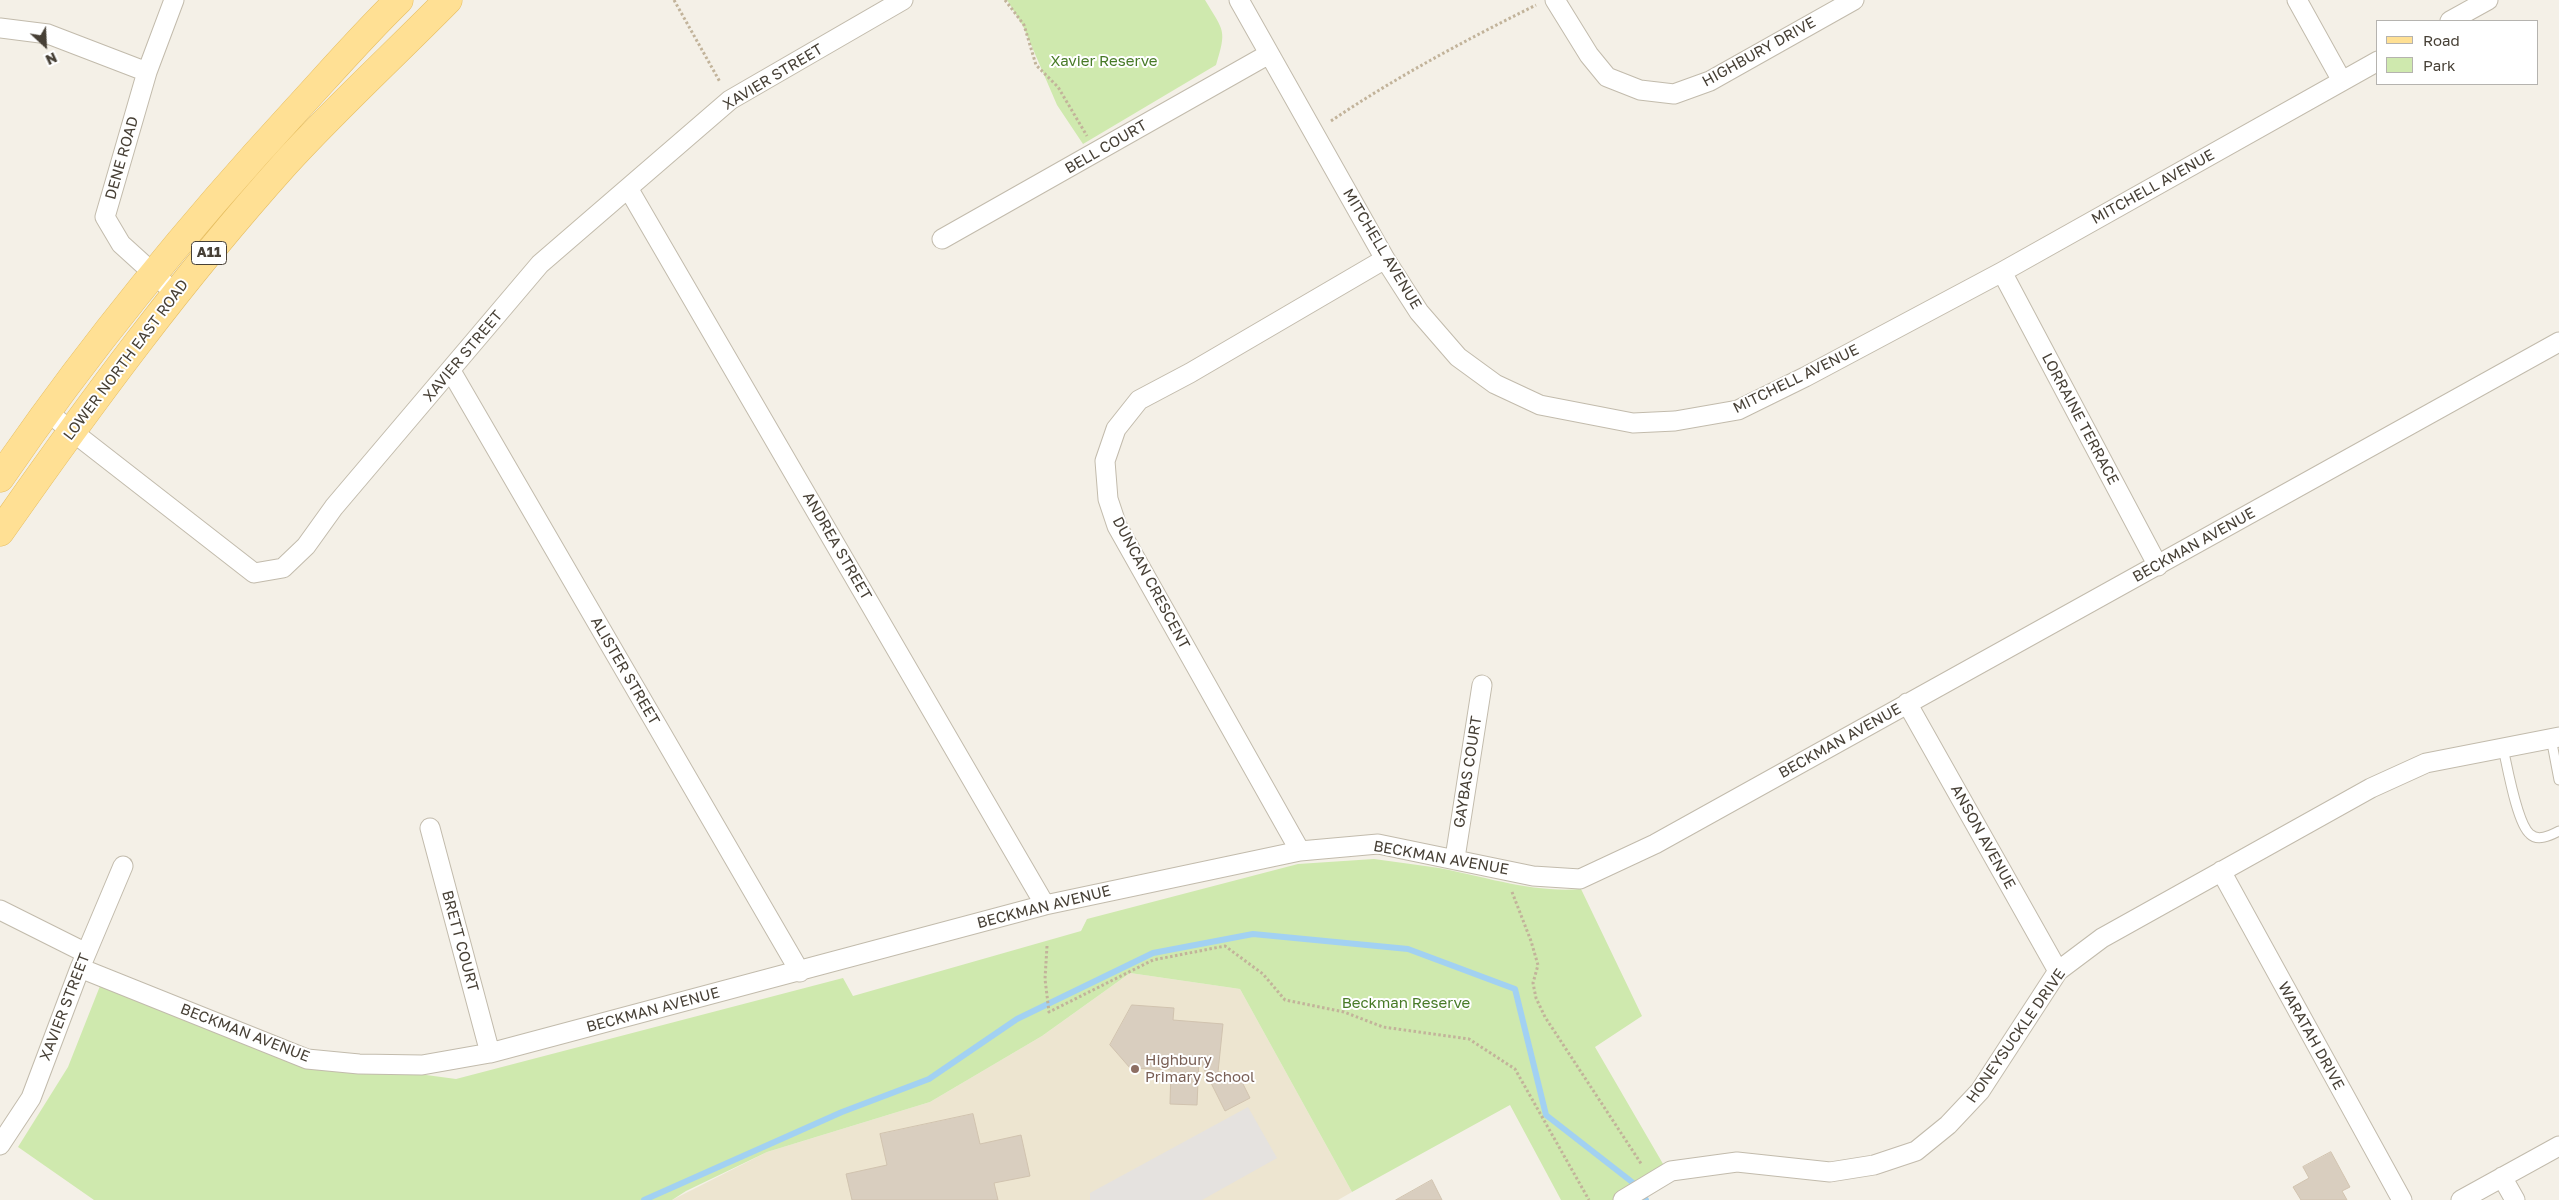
<!DOCTYPE html>
<style>
body{margin:0}
#map{position:relative;width:2559px;height:1200px;overflow:hidden;background:#f4f0e7;font-family:"Golos Text",sans-serif}
canvas{display:block}
.legend{position:absolute;left:2376px;top:20px;width:162px;height:65px;box-sizing:border-box;background:#fff;border:1px solid #b5b3af;margin:0;padding:6px 9px;list-style:none;font-size:15px;color:#474036}
.legend li{display:flex;align-items:center;gap:10px;height:25px}
.legend b{width:25px;border:1px solid #b5b3af}
.north{position:absolute;left:20px;top:20px;width:50px;height:50px;-webkit-text-stroke:4px #fff;paint-order:stroke;rotate:155deg;font-size:14px;font-weight:700;line-height:20px;text-align:center;color:#474036}
.north::after{content:'';display:block;margin:auto;width:18px;height:22px;background:#474036;clip-path:polygon(50% 0,100% 100%,50% 72%,0 100%)}
</style>
<div id="map">
<canvas width="2559" height="1200"></canvas>
<ul class="legend">
<li><b style="height:6px;background:#ffe094"></b>Road</li>
<li><b style="height:14px;background:#cfe9ae"></b>Park</li>
</ul>
<div class="north">N</div>
</div>
<script>
const c = document.querySelector('canvas').getContext('2d');
c.lineJoin = 'round';
function fill(path, color) {
  c.fillStyle = color;
  c.fill(path, 'evenodd');
}
function strokePath(path, color, width, dash) {
  c.strokeStyle = color;
  c.lineWidth = width;
  c.lineCap = dash ? 'butt' : 'round';
  c.setLineDash(dash || []);
  c.stroke(path);
}
function drawText(font, color, halo, rows, align = 'center') {
  c.font = font + ' "Golos Text",sans-serif';
  c.lineWidth = 4;
  c.setLineDash([]);
  c.textBaseline = 'middle';
  c.strokeStyle = halo;
  c.fillStyle = color;
  for (const [text, x, y, turn = 0] of rows) {
    c.save();
    c.translate(x, y);
    c.rotate((+turn || 0) * Math.PI / 180);
    c.textAlign = isNaN(turn) ? turn : align;
    if (halo) c.strokeText(text, 0, 0);
    c.fillText(text, 0, 0);
    c.restore();
  }
}
const education = new Path2D(`
 M 1130,973 L 1240,989 L 1352,1192 L 1338,1200 L 672,1200 L 767,1152 L 930,1102 L 1042,1036 Z`);
const green = new Path2D(`
 M 1007,0 L 1205,0 C 1224,32 1227,29 1216,65 L 1083,144 L 1057,105 L 1023,26 Z
 M 1374,859 C 1396,862 1418,865 1439,868 C 1486,877 1533,893 1581,889 L 1642,1016 L 1595,1047 L 1666,1169 L 1614,1200 L 1561,1200 L 1510,1105 L 1352,1192 L 1240,989 L 1130,973 L 1042,1036 L 930,1102 L 767,1152 L 686,1191 L 672,1200 L 94,1200 L 18,1147 L 68,1067 L 100,986 L 307,1059 L 456,1079 L 843,978 L 853,996 L 1081,931 L 1087,919 L 1298,864 Z`);
const parking = new Path2D(`
 M 1248,1107 L 1277,1158 L 1202,1200 L 1090,1200 L 1090,1193 Z`);
const stream = new Path2D(`
 M 644,1200 L 842,1112 L 929,1079 L 1017,1019 L 1153,953 L 1253,934 L 1408,949 L 1515,989 L 1546,1115 L 1641,1189 L 1646,1200`);
const building = new Path2D(`
 M 1132,1005 L 1174,1008 L 1173,1020 L 1223,1024 L 1218,1072 L 1238,1074 L 1250,1098 L 1225,1111 L 1199,1059 L 1197,1105 L 1170,1104 L 1171,1070 L 1130,1068 L 1110,1045 Z
 M 973,1114 L 980,1144 L 1021,1135 L 1030,1176 L 994,1183 L 998,1200 L 852,1200 L 846,1174 L 887,1165 L 880,1134 Z
 M 2331,1152 L 2350,1187 L 2342,1191 L 2347,1200 L 2301,1200 L 2293,1187 L 2309,1178 L 2303,1167 Z
 M 1432,1180 L 1442,1200 L 1396,1200 Z`);
const path = new Path2D(`
 M 674,0 L 720,82
 M 1005,0 L 1024,25 L 1036,65 L 1058,87 L 1087,136
 M 1331,121 C 1396,77 1466,40 1536,5
 M 1512,892 L 1531,941 L 1538,965 L 1533,983 L 1536,998 L 1545,1017 L 1642,1165
 M 1047,946 L 1045,979 L 1049,1012 L 1153,960 L 1225,946 L 1263,974 L 1285,1000 L 1344,1012 L 1383,1027 L 1469,1039 L 1515,1069 L 1589,1200`);
const lane = new Path2D(`
 M 2551,738 L 2559,780
 M 2503,748 C 2507,765 2517,824 2530,834 C 2538,842 2551,835 2559,831`);
const street = new Path2D(`
 M 174,0 L 147,72 L 105,217 L 121,244 L 175,293
 M 1239,0 L 1385,259 L 1419,312 L 1458,357 L 1495,384 L 1540,405 L 1633,423 L 1675,421 L 1738,410 L 1805,377 L 2002,272 L 2378,61
 M 1555,0 L 1589,55 L 1607,77 L 1640,90 L 1674,94 L 1710,81 L 1854,0
 M 2297,0 L 2342,81
 M 2450,21 L 2488,0
 M 0,28 L 48,34 L 147,72
 M 628,188 L 1045,905
 M 942,239 L 1269,54
 M 2002,272 L 2158,566
 M 451,371 L 800,972
 M 46,411 L 254,573 L 283,568 L 306,546 L 334,507 L 540,264 L 730,100 L 903,0
 M 1907,703 L 2058,971
 M 430,828 L 490,1053
 M 1300,851 L 1117,526 L 1108,499 L 1105,461 L 1116,429 L 1139,400 L 1190,373 L 1385,259
 M 1455,858 L 1482,685
 M 2221,871 L 2402,1200
 M 0,910 L 86,953
 M 80,968 L 307,1059 L 359,1064 L 422,1065 L 490,1053 L 1045,905 L 1300,851 L 1378,844 L 1533,876 L 1580,879 L 1655,844 L 2559,342
 M 0,1145 L 31,1098 L 80,968 L 123,866
 M 2502,1177 L 2515,1200
 M 1623,1200 L 1671,1171 L 1737,1162 L 1830,1172 L 1874,1165 L 1916,1151 L 1948,1125 L 1980,1091 L 2058,971 L 2102,938 L 2371,788 L 2426,763 L 2559,737
 M 2461,1200 L 2559,1146`);
const primary = new Path2D(`
 M 0,478 C 89,348 189,226 296,110 C 330,73 363,35 399,0
 M 0,532 C 89,405 181,280 285,164 C 337,107 394,55 448,0`);
const markers = [
 [1135,1069,5,"#8d6e63"]
];
const shields = [
 [209,253,35]
];
const shieldNames = [
 ["A11",209,253]
];
const streetNames = [
 ["HIGHBURY DRIVE",1759,52,-29],
 ["XAVIER STREET",773,77,-31],
 ["BELL COURT",1106,147,-30],
 ["DENE ROAD",122,158,-74],
 ["MITCHELL AVENUE",2153,187,-29],
 ["MITCHELL AVENUE",1382,249,59],
 ["XAVIER STREET",463,356,-50],
 ["LOWER NORTH EAST ROAD",126,360,-53],
 ["MITCHELL AVENUE",1796,379,-26],
 ["LORRAINE TERRACE",2080,419,62],
 ["BECKMAN AVENUE",2194,545,-29],
 ["ANDREA STREET",837,546,60],
 ["DUNCAN CRESCENT",1151,583,62],
 ["ALISTER STREET",625,671,60],
 ["BECKMAN AVENUE",1840,741,-29],
 ["GAYBAS COURT",1468,772,-81],
 ["ANSON AVENUE",1983,837,61],
 ["BECKMAN AVENUE",1441,858,10],
 ["BECKMAN AVENUE",1044,907,-14],
 ["BRETT COURT",460,941,75],
 ["XAVIER STREET",65,1007,-69],
 ["BECKMAN AVENUE",653,1010,-15],
 ["BECKMAN AVENUE",245,1033,21],
 ["HONEYSUCKLE DRIVE",2016,1036,-55],
 ["WARATAH DRIVE",2311,1036,61]
];
const parkNames = [
 ["Xavier Reserve",1104,61],
 ["Beckman Reserve",1406,1003]
];
const educationNames = [
 ["Highbury",1145,1060],
 ["Primary School",1145,1077]
];
fill(education, '#ede5d0');
fill(green, '#cfe9ae');
fill(parking, '#e5e2df');
strokePath(stream, '#a2d1f2', 6);
fill(building, '#d9cebf');
strokePath(building, '#d1c3af', 1);
strokePath(lane, '#c2bbac', 11);
strokePath(street, '#c2bbac', 21);
strokePath(primary, '#e6be62', 29);
strokePath(path, '#c2b39a', 3, [2.5, 2.5]);
strokePath(lane, '#fff', 9);
strokePath(street, '#fff', 19);
strokePath(primary, '#ffe094', 28);
for (const [x, y, r, color] of markers) {
  const dot = new Path2D();
  dot.arc(x, y, r, 0, 2 * Math.PI);
  c.fillStyle = color;
  c.fill(dot);
  strokePath(dot, '#fff', 2);
}
for (const [x, y, w] of shields) {
  const box = new Path2D();
  box.roundRect(x - w / 2, y - 11.5, w, 23, 4);
  c.fillStyle = '#fff';
  c.fill(box);
  strokePath(box, '#474036', 1);
}
drawText('bold 14px', '#474036', null, shieldNames);
drawText('15px', '#474036', '#fff', streetNames);
drawText('15px', '#477a27', '#fff', parkNames);
drawText('15px', '#785e54', '#fff', educationNames, 'left');
</script>
